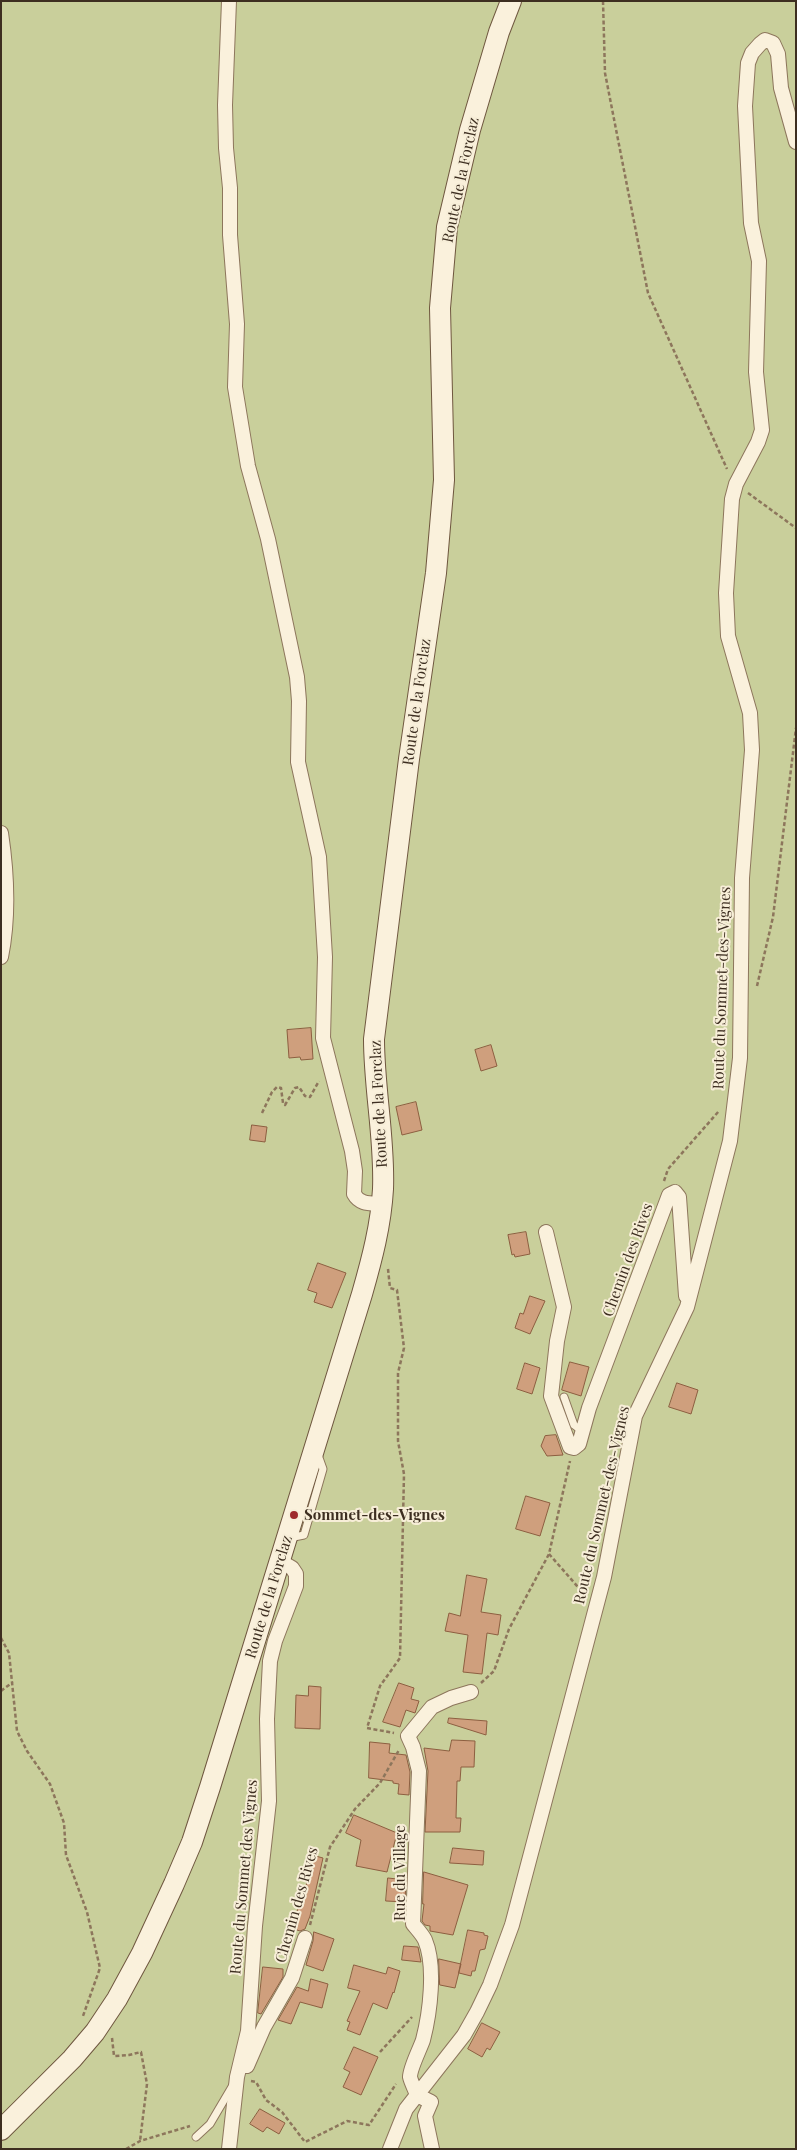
<!DOCTYPE html>
<style>
body{margin:0}
#map{position:relative;width:797px;height:2150px;overflow:hidden;background:#f0e4c8;font-family:"Playfair Display",serif}
canvas{display:block}
.frame{position:absolute;inset:0;border:2px solid #3d2e20;pointer-events:none}
</style>
<div id="map">
<canvas width="797" height="2150"></canvas>
<div class="frame"></div>
</div>
<script>
const c = document.querySelector('canvas').getContext('2d');
c.lineJoin = 'round';
function fill(path, color) {
  c.fillStyle = color;
  c.fill(path, 'evenodd');
}
function strokePath(path, color, width, dash) {
  c.strokeStyle = color;
  c.lineWidth = width;
  c.lineCap = dash ? 'butt' : 'round';
  c.setLineDash(dash || []);
  c.stroke(path);
}
function drawText(font, color, halo, rows, align = 'center') {
  c.font = font + ' "Playfair Display",serif';
  c.lineWidth = 4;
  c.setLineDash([]);
  c.textBaseline = 'middle';
  c.strokeStyle = halo;
  c.fillStyle = color;
  for (const [text, x, y, turn = 0] of rows) {
    c.save();
    c.translate(x, y);
    c.rotate((+turn || 0) * Math.PI / 180);
    c.textAlign = isNaN(turn) ? turn : align;
    if (halo) c.strokeText(text, 0, 0);
    c.fillText(text, 0, 0);
    c.restore();
  }
}
const green = new Path2D(`
 M 1,1 L 796,1 L 796,2149 L 1,2149 Z`);
const building = new Path2D(`
 M 311,1028 L 313,1059 L 301,1060 L 300,1057 L 289,1058 L 287,1030 Z
 M 491,1045 L 497,1066 L 481,1071 L 475,1050 Z
 M 416,1102 L 422,1130 L 402,1135 L 396,1107 Z
 M 252,1125 L 267,1127 L 265,1142 L 250,1140 Z
 M 526,1232 L 530,1254 L 515,1257 L 514,1254 L 512,1255 L 508,1235 Z
 M 318,1263 L 346,1273 L 332,1308 L 314,1302 L 317,1293 L 308,1290 Z
 M 530,1296 L 545,1301 L 530,1334 L 515,1328 L 520,1313 L 523,1314 Z
 M 570,1362 L 589,1367 L 581,1396 L 562,1390 Z
 M 525,1363 L 540,1368 L 532,1394 L 517,1389 Z
 M 677,1383 L 698,1390 L 691,1414 L 669,1407 Z
 M 556,1435 L 563,1455 L 547,1456 L 541,1446 L 545,1436 Z
 M 526,1496 L 550,1503 L 540,1536 L 516,1529 Z
 M 467,1575 L 487,1579 L 481,1612 L 501,1615 L 498,1635 L 487,1633 L 482,1674 L 463,1672 L 468,1635 L 445,1631 L 449,1613 L 460,1616 Z
 M 399,1683 L 414,1688 L 411,1699 L 419,1701 L 415,1713 L 406,1710 L 400,1727 L 383,1722 Z
 M 309,1686 L 321,1687 L 320,1729 L 295,1728 L 296,1695 L 308,1696 Z
 M 449,1718 L 487,1721 L 486,1735 L 448,1723 Z
 M 452,1740 L 475,1741 L 474,1767 L 461,1767 L 460,1781 L 457,1781 L 456,1818 L 461,1818 L 460,1832 L 425,1832 L 428,1771 L 424,1748 L 449,1751 Z
 M 370,1742 L 390,1744 L 389,1753 L 406,1755 L 410,1772 L 409,1795 L 398,1794 L 399,1784 L 393,1783 L 393,1781 L 369,1778 Z
 M 354,1815 L 397,1833 L 387,1872 L 356,1866 L 361,1840 L 346,1833 Z
 M 453,1848 L 484,1851 L 483,1865 L 450,1863 Z
 M 312,1855 L 323,1858 L 310,1916 L 305,1929 L 300,1931 L 291,1928 L 306,1886 Z
 M 424,1872 L 468,1885 L 453,1935 L 430,1931 L 430,1926 L 425,1925 L 422,1921 L 424,1904 L 423,1904 Z
 M 388,1878 L 406,1880 L 405,1902 L 386,1901 Z
 M 468,1930 L 484,1933 L 484,1935 L 488,1936 L 485,1949 L 480,1950 L 475,1971 L 472,1971 L 471,1976 L 459,1973 Z
 M 314,1932 L 334,1939 L 323,1971 L 306,1965 L 313,1941 Z
 M 404,1946 L 418,1947 L 421,1962 L 402,1960 Z
 M 439,1959 L 461,1964 L 455,1988 L 440,1985 Z
 M 354,1965 L 386,1974 L 388,1967 L 400,1971 L 394,1993 L 393,1992 L 387,2009 L 373,2003 L 360,2035 L 347,2030 L 350,2022 L 347,2021 L 360,1991 L 348,1988 Z
 M 263,1967 L 283,1969 L 283,1977 L 261,2014 L 258,2013 Z
 M 311,1979 L 328,1984 L 322,2008 L 300,2002 L 291,2024 L 278,2020 L 297,1987 L 308,1991 Z
 M 482,2023 L 500,2032 L 490,2050 L 487,2048 L 482,2057 L 468,2049 Z
 M 354,2047 L 378,2057 L 361,2095 L 343,2087 L 350,2072 L 344,2069 Z
 M 260,2109 L 285,2123 L 279,2134 L 267,2127 L 263,2132 L 250,2124 Z`);
const path = new Path2D(`
 M 603,1 L 605,73 L 648,293 L 727,469
 M 748,493 L 796,528
 M 757,986 L 773,917 L 796,728
 M 262,1113 L 272,1092 L 277,1087 L 281,1088 L 283,1103 L 285,1105 L 295,1088 L 299,1087 L 305,1096 L 310,1097 L 319,1081
 M 664,1181 L 668,1169 L 719,1111
 M 388,1269 L 390,1288 L 397,1290 L 404,1348 L 398,1373 L 398,1441 L 404,1474 L 400,1658 L 380,1686 L 367,1728 L 394,1733
 M 549,1554 L 585,1595
 M 1,1638 L 9,1653 L 17,1731 L 27,1751 L 50,1784 L 64,1823 L 66,1855 L 87,1912 L 100,1968 L 83,2016
 M 481,1683 L 494,1671 L 509,1629 L 549,1554 L 570,1461
 M 1,1691 L 13,1682
 M 310,1925 L 330,1847 L 355,1809 L 380,1783 L 399,1750
 M 112,2038 L 114,2056 L 129,2055 L 141,2052 L 147,2084 L 140,2141
 M 380,2052 L 412,2017
 M 251,2081 L 256,2082 L 266,2100 L 282,2112 L 305,2142 L 347,2121 L 369,2125 L 396,2084
 M 126,2149 L 140,2141 L 190,2126`);
const lane = new Path2D(`
 M 564,1397 L 574,1425 L 582,1431
 M 289,1538 L 304,1535 L 323,1469 L 318,1455
 M 196,2137 L 210,2124 L 233,2085`);
const street = new Path2D(`
 M 229,1 L 225,105 L 226,148 L 230,188 L 230,235 L 237,324 L 235,387 L 248,466 L 268,539 L 297,677 L 299,701 L 298,762 L 319,857 L 325,957 L 323,1038 L 352,1151 L 355,1171 L 354,1194 C 360,1205 371,1203 382,1204
 M 1,833 C 7,873 9,917 1,957
 M 546,1232 L 564,1307 L 557,1341 L 551,1396 L 570,1447 L 574,1448 L 579,1444 L 589,1408 L 669,1195 L 675,1192 L 679,1197 L 686,1296
 M 247,2066 L 264,2027 L 292,1978 L 305,1938
 M 417,2095 C 415,2089 411,2082 410,2077 C 410,2068 420,2049 423,2040 C 430,2013 436,1966 425,1940 C 422,1934 417,1929 413,1924 L 419,1771 L 413,1747 L 408,1736 L 432,1707 L 451,1698 L 471,1692
 M 417,2095 L 431,2102 L 425,2116 L 432,2149
 M 229,2149 L 237,2077 L 248,2031 L 255,1926 L 269,1801 L 267,1719 L 270,1661 L 275,1641 L 296,1586 L 296,1574 L 292,1568 L 280,1561
 M 390,2149 L 406,2109 L 464,2035 L 477,2012 L 490,1985 L 512,1925 L 604,1577 L 635,1416 L 687,1307 L 730,1141 L 740,1058 L 742,878 L 752,750 L 750,713 L 728,636 L 726,593 L 732,499 L 736,484 L 758,442 L 762,430 L 756,372 L 759,261 L 751,223 L 745,106 L 748,63 L 752,53 L 760,44 L 765,40 L 773,43 L 778,54 L 781,88 L 796,142`);
const secondary = new Path2D(`
 M 1,2130 L 72,2059 L 95,2032 L 117,1999 L 142,1953 L 174,1884 L 192,1842 L 210,1787 L 362,1294 C 372,1259 381,1225 383,1189 C 385,1139 374,1089 374,1039 L 409,759 L 436,573 L 444,480 L 440,308 L 447,227 L 470,130 L 499,32 L 511,1`);
const markers = [
 [294,1515,5,"#9e2a2b"]
];
const streetNames = [
 ["Route de la Forclaz",461,180,-78],
 ["Route de la Forclaz",417,702,-82],
 ["Route du Sommet-des-Vignes",722,988,-88],
 ["Route de la Forclaz",379,1104,-93],
 ["Chemin des Rives",628,1260,-70],
 ["Route du Sommet-des-Vignes",602,1505,-77],
 ["Route de la Forclaz",269,1597,-73],
 ["Rue du Village",400,1873,-90],
 ["Route du Sommet des Vignes",244,1877,-85],
 ["Chemin des Rives",297,1905,-74]
];
const poiNames = [
 ["Sommet-des-Vignes",304,1515]
];
fill(green, '#c9cf9b');
fill(building, '#cf9f7d');
strokePath(building, '#8d5f41', 1);
strokePath(lane, '#8d765c', 9);
strokePath(street, '#8d765c', 16);
strokePath(secondary, '#6f573f', 22);
strokePath(path, '#8d765c', 2.5, [4, 2.5]);
strokePath(lane, '#faf1dc', 7);
strokePath(street, '#faf1dc', 14);
strokePath(secondary, '#faf1dc', 20);
for (const [x, y, r, color] of markers) {
  const dot = new Path2D();
  dot.arc(x, y, r, 0, 2 * Math.PI);
  c.fillStyle = color;
  c.fill(dot);
  strokePath(dot, '#f7eed8', 2);
}
drawText('15px', '#3d2e20', '#f7eed8', streetNames);
drawText('bold 15px', '#3d2e20', '#f7eed8', poiNames, 'left');
</script>
